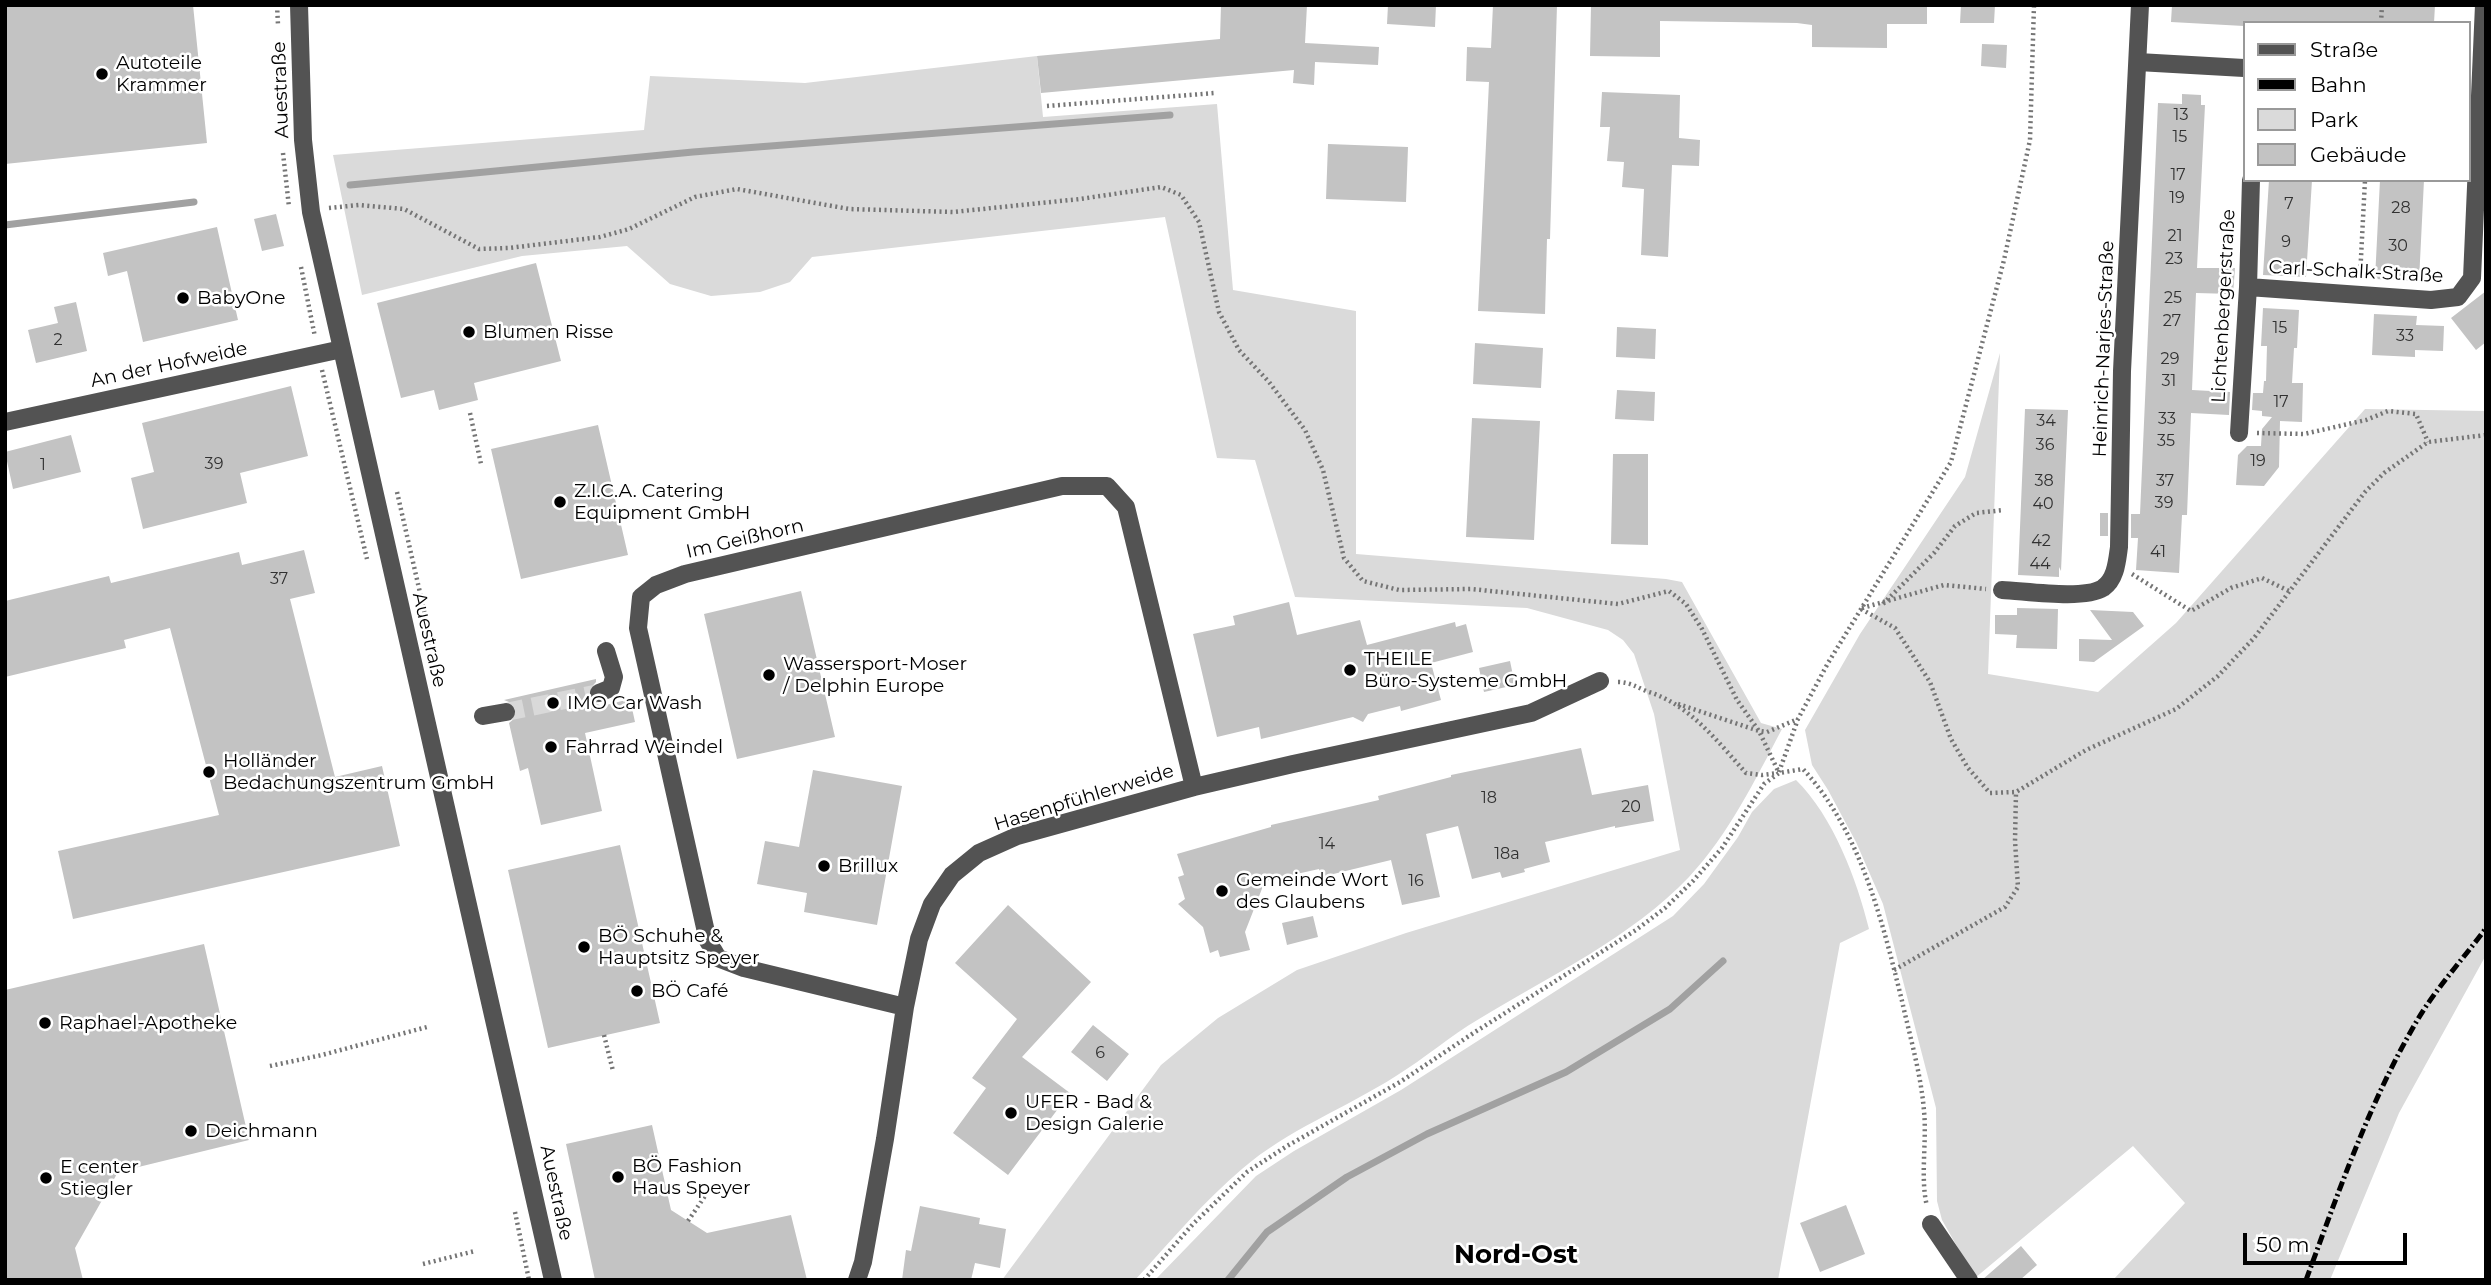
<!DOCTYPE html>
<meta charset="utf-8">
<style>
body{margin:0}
#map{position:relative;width:2491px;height:1285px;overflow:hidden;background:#fff;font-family:Montserrat,sans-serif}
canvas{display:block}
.frame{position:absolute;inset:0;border:7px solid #000;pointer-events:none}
.legend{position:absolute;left:2243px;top:21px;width:228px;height:161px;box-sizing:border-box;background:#fff;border:2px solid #999;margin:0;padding:9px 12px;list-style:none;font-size:21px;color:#000}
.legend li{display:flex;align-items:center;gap:14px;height:35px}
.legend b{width:35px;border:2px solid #999}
.scale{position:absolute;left:2243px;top:1233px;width:164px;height:32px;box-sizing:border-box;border:4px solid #000;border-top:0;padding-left:9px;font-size:21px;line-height:24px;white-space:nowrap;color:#000;-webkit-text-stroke:5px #fff;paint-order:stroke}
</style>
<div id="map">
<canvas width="2491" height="1285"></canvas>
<div class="frame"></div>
<ul class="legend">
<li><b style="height:9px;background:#535353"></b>Straße</li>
<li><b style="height:9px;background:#000"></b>Bahn</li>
<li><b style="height:19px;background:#dadada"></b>Park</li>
<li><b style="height:19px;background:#c3c3c3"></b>Gebäude</li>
</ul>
<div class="scale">50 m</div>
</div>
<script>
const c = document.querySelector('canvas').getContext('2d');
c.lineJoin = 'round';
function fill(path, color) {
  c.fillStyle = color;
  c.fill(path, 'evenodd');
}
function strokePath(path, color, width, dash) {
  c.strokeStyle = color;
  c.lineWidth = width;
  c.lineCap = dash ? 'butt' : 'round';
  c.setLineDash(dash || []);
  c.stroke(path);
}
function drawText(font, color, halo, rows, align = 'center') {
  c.font = font + ' Montserrat,sans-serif';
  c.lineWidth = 5;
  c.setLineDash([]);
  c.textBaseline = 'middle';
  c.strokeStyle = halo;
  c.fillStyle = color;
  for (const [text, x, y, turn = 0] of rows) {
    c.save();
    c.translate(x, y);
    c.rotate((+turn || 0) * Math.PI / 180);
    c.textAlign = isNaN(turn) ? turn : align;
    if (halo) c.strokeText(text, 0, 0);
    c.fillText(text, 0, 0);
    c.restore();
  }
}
const green = new Path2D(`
 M 1037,56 L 1043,117 L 1217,104 L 1233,290 L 1356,311 L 1356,554 L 1666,579 L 1682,582 L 1761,723 L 1782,729 C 1755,780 1729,834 1689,877 C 1632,937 1550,976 1479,1019 C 1450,1036 1425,1058 1396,1076 C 1346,1108 1287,1130 1242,1169 C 1203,1202 1170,1242 1135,1280 L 1002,1280 L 1161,1065 L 1218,1018 L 1297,970 L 1406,933 L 1680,850 L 1654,714 L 1634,654 L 1623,640 L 1608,630 L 1527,608 L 1295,597 L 1255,460 L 1217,458 L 1165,217 L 812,257 L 790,282 L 760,292 L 711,296 L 670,284 L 627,246 L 522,256 L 362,295 L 333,155 L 644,130 L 650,76 L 805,83 Z
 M 2000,353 L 1988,674 L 2098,692 L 2176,623 L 2365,409 L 2486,411 L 2486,955 L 2399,1113 L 2330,1280 L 2113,1280 L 2185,1203 L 2133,1146 L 1975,1278 L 1942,1220 L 1937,1201 L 1936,1108 L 1883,904 L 1856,842 L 1828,790 L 1812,765 L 1805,730 L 1860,634 L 1965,477 Z
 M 1796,780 C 1833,816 1857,880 1869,929 L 1840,943 L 1778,1280 L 1155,1280 L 1256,1176 L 1294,1151 L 1401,1090 L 1673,916 L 1704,884 L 1738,837 L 1752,812 L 1774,789 Z`);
const stream = new Path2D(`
 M 350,185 L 693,152 L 1170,115
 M 5,225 L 194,202
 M 1228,1280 L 1267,1232 L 1347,1177 L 1427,1134 L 1566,1072 L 1670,1009 L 1723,961`);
const building = new Path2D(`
 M 5,5 L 193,5 L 207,143 L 5,164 Z
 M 1221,5 L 1307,5 L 1305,43 L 1379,47 L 1378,65 L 1315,62 L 1314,85 L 1293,83 L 1294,70 L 1041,93 L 1037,56 L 1220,39 Z
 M 1388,5 L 1436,5 L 1435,27 L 1387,24 Z
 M 1493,5 L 1557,5 L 1550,239 L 1547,239 L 1545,314 L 1478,311 L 1489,82 L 1466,81 L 1467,47 L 1491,48 Z
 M 1591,5 L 1927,5 L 1927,24 L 1887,24 L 1887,48 L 1812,47 L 1812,25 L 1797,23 L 1660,21 L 1660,57 L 1590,56 Z
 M 1961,5 L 1995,5 L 1994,23 L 1960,23 Z
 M 2172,5 L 2435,5 L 2434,23 L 2244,23 L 2244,26 L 2171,22 Z
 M 1982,44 L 2007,45 L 2006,68 L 1981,66 Z
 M 1602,92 L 1680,95 L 1679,138 L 1700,140 L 1699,166 L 1672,165 L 1668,257 L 1641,255 L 1644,189 L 1622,187 L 1624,162 L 1607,161 L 1610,127 L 1600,127 Z
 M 2182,94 L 2201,95 L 2201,105 L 2205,105 L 2197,268 L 2235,268 L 2233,294 L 2196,293 L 2192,390 L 2230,392 L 2229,415 L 2191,413 L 2187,515 L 2182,515 L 2179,573 L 2136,570 L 2138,538 L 2131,538 L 2131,514 L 2140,514 L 2158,103 L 2182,104 Z
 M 1328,144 L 1408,147 L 1406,202 L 1326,199 Z
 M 2269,180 L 2312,180 L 2306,277 L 2263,275 Z
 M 2380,180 L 2424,180 L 2419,281 L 2375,279 Z
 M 276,214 L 284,246 L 262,251 L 254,219 Z
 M 217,227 L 238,320 L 143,342 L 127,271 L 108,276 L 103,253 Z
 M 536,263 L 561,361 L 474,383 L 478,400 L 439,410 L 434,390 L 401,398 L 377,303 Z
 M 2486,291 L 2486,342 L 2476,350 L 2451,318 Z
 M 76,302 L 87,351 L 36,363 L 28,330 L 58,323 L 54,307 Z
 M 2263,308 L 2299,310 L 2297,348 L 2294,348 L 2292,383 L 2303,383 L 2302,422 L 2280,421 L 2279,467 L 2264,486 L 2236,485 L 2238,455 L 2247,446 L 2261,446 L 2262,429 L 2272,417 L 2262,416 L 2262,411 L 2252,410 L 2253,393 L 2263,393 L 2264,381 L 2266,381 L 2267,346 L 2261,346 Z
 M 2374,314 L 2417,316 L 2416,325 L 2444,326 L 2443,351 L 2415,350 L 2415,357 L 2372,355 Z
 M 1617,327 L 1656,329 L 1655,359 L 1616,357 Z
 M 1475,343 L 1543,348 L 1541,388 L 1473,384 Z
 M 291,386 L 308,456 L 240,473 L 247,503 L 143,529 L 131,478 L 154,472 L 142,423 Z
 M 1617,390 L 1655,392 L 1654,421 L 1615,419 Z
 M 2025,409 L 2068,410 L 2061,571 L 2059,567 L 2059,577 L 2018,575 Z
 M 1472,418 L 1540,421 L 1534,540 L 1466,537 Z
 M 598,425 L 628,555 L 521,579 L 491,449 Z
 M 71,435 L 81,472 L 13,489 L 5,452 Z
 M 1613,454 L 1648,454 L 1648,545 L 1611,544 Z
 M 2100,513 L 2108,513 L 2108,536 L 2100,536 Z
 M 304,550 L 315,593 L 290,599 L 335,777 L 382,766 L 400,846 L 73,919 L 58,851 L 219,815 L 170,628 L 124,640 L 126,648 L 5,677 L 5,601 L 109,576 L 111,583 L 239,552 L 242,565 Z
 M 801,591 L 835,737 L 737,759 L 704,614 Z
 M 1289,602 L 1297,635 L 1360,620 L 1367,645 L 1455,622 L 1456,627 L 1466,624 L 1473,652 L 1431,663 L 1441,700 L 1401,711 L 1400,706 L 1368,714 L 1363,722 L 1353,717 L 1261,739 L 1259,727 L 1217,737 L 1193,634 L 1235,625 L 1233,616 Z
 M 2017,608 L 2058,609 L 2057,649 L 2016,648 L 2017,635 L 1995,634 L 1995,615 L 2017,615 Z
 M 2090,610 L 2133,612 L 2144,626 L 2094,662 L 2079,661 L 2079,639 L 2112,640 Z
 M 1510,661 L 1515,685 L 1484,692 L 1479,668 Z
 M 596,679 L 596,682 L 588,691 L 592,702 L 602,706 L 630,699 L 635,722 L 585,733 L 602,811 L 541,825 L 528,768 L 520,771 L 509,723 L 516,717 L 517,709 L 514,704 L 504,700 Z
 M 1581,748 L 1592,795 L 1648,785 L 1654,821 L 1615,828 L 1615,826 L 1545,842 L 1550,862 L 1524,869 L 1525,872 L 1502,878 L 1500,872 L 1472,879 L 1458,826 L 1426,834 L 1440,897 L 1402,905 L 1391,860 L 1321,877 L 1319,869 L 1265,881 L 1245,932 L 1250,950 L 1220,957 L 1218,950 L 1210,953 L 1203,927 L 1178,904 L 1185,899 L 1178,877 L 1184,875 L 1177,854 L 1271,827 L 1271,825 L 1379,800 L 1378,796 L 1451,777 L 1451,775 Z
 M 813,770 L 902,786 L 877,925 L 804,912 L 807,893 L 757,884 L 765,841 L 799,847 Z
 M 620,845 L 660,1023 L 548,1048 L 508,870 Z
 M 1008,905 L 1091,982 L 1022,1057 L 1070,1093 L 1008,1175 L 953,1133 L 986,1088 L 972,1078 L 1017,1019 L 955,963 Z
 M 1313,916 L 1318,937 L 1287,945 L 1282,923 Z
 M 204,944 L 249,1140 L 118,1172 L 75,1248 L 83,1280 L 5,1280 L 5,990 Z
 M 1093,1025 L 1129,1054 L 1107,1081 L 1071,1052 Z
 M 652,1125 L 671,1210 L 707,1233 L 791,1215 L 807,1280 L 595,1280 L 566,1144 Z
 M 1846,1205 L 1865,1254 L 1820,1272 L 1800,1223 Z
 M 920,1206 L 980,1218 L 979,1224 L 1006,1229 L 1000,1268 L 975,1263 L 971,1280 L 902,1280 L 906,1250 L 911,1251 Z
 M 2021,1246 L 2037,1265 L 2020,1280 L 1982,1280 Z`);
const minorTunnel = new Path2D(`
 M 506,712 L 599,693`);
const path = new Path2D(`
 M 277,5 L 278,25
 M 2381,23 L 2382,5
 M 1047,106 L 1215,93
 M 283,153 L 289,207
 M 329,208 L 359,205 L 404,209 L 479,249 L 509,248 L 600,237 L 629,229 L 695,197 L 737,189 L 849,209 L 953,212 L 1080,199 L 1161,187 L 1181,195 L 1199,222 L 1219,312 L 1239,350 L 1269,382 L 1305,430 L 1323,470 L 1344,558 L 1363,581 L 1399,590 L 1471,589 L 1618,604 L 1669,591 L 1686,604 L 1702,629 L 1737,700 L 1759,731 L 1779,773
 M 301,267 L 315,337
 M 2360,277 L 2365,180
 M 322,370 L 367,559
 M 470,413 L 481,464
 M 2257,433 L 2304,434 L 2366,420 L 2388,411 L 2416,414 L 2428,442
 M 397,492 L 437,667
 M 2132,574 L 2191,611 L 2231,588 L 2262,578 L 2289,591
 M 1883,604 L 1934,553 L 1955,526 L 1976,513 L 2004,510
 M 1862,608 L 1944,585 L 1986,589
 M 1861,609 L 1895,628 L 1930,682 L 1951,739 L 1968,768 L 1990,793 L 2016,792 L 2086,750 L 2176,709 L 2218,676 L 2254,638 L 2365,492 L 2384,473 L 2428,442 L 2486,435
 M 1618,682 C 1630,682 1638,688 1649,692 C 1690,705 1718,742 1746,773 L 1762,775 L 1778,773
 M 1678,704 L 1759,731 L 1767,732 L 1798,719
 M 1779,772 L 1798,719 L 1828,663 L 1951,462 L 2004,260 L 2030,140 L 2034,5
 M 1894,970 L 2005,907 L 2018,887 L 2015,841 L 2016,792
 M 604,1035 L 613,1071
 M 270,1066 L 322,1055 L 427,1027
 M 515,1212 L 529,1280
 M 688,1221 L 705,1196
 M 423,1264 L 475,1251
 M 1144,1280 L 1193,1224 L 1247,1172 L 1287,1146 L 1400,1082 L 1475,1032 L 1636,930 L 1665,908 L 1693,881 L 1722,848 L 1764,784 L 1779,773 L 1803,769 C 1861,832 1882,920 1902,1001 C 1910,1037 1921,1074 1924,1111 C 1927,1140 1920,1179 1927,1206`);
const minor = new Path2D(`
 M 299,5 L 303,140 L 311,212 L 553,1280
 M 2138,62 L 2244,68
 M 2248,287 L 2431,300 L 2458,297 L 2472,278 L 2484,5
 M 5,422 L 342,349
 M 2239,433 L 2248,287 L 2251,180
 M 2002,590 C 2026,591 2084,600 2103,588 C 2116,579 2117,561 2119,547 L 2122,371 L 2140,5
 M 599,693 L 611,688 L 614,677 L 606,651
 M 483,716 L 506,712
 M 905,1007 L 744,968 L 718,958 L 708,941 L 638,628 L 641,597 L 656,585 L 685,574 L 1062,486 L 1107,486 L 1126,507 L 1194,787
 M 1931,1224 L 1969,1280
 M 857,1280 L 863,1262 L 885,1139 L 905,1007 L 919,939 L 932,904 L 952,875 L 979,853 L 1017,836 L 1194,787 L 1293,764 L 1531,713 L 1600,681`);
const rail = new Path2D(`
 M 2306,1280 C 2339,1191 2370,1100 2418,1019 C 2437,987 2464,958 2486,928`);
const markers = [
 [102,74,7,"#000"],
 [183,298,7,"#000"],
 [469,332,7,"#000"],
 [560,502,7,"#000"],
 [1350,670,7,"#000"],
 [769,675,7,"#000"],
 [553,703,7,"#000"],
 [551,747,7,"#000"],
 [209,772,7,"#000"],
 [824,866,7,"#000"],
 [1222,891,7,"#000"],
 [584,947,7,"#000"],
 [637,991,7,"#000"],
 [45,1023,7,"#000"],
 [1011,1113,7,"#000"],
 [191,1131,7,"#000"],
 [618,1177,7,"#000"],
 [46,1178,7,"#000"]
];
const numberNames = [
 ["13",2181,115],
 ["15",2180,137],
 ["17",2178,175],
 ["19",2177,198],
 ["7",2289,204],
 ["28",2401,208],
 ["21",2175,236],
 ["9",2286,242],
 ["30",2398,246],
 ["23",2174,259],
 ["25",2173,298],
 ["27",2172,321],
 ["15",2280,328],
 ["33",2405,336],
 ["2",58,340],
 ["29",2170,359],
 ["31",2169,381],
 ["17",2281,402],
 ["33",2167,419],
 ["34",2046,421],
 ["35",2166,441],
 ["36",2045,445],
 ["19",2258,461],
 ["39",214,464],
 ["1",43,465],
 ["38",2044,481],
 ["37",2165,481],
 ["39",2164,503],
 ["40",2043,504],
 ["42",2041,541],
 ["41",2158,552],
 ["44",2040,564],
 ["37",279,579],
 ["18",1489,798],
 ["20",1631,807],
 ["14",1327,844],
 ["18a",1507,854],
 ["16",1416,881],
 ["6",1100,1053]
];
const poiNames = [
 ["Autoteile",116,63],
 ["Krammer",116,85],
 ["BabyOne",197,298],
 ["Blumen Risse",483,332],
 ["Z.I.C.A. Catering",574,491],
 ["Equipment GmbH",574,513],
 ["THEILE",1364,659],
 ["Büro-Systeme GmbH",1364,681],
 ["Wassersport-Moser",783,664],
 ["/ Delphin Europe",783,686],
 ["IMO Car Wash",567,703],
 ["Fahrrad Weindel",565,747],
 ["Holländer",223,761],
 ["Bedachungszentrum GmbH",223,783],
 ["Brillux",838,866],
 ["Gemeinde Wort",1236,880],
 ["des Glaubens",1236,902],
 ["BÖ Schuhe &",598,936],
 ["Hauptsitz Speyer",598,958],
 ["BÖ Café",651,991],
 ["Raphael-Apotheke",59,1023],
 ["UFER - Bad &",1025,1102],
 ["Design Galerie",1025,1124],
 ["Deichmann",205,1131],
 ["BÖ Fashion",632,1166],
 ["Haus Speyer",632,1188],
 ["E center",60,1167],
 ["Stiegler",60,1189]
];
const streetNames = [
 ["Auestraße",281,90,-92],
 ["Carl-Schalk-Straße",2356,272,3],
 ["Lichtenbergerstraße",2224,306,-87],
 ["Heinrich-Narjes-Straße",2104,349,-88],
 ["An der Hofweide",169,365,-12],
 ["Im Geißhorn",745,539,-13],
 ["Auestraße",429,640,77],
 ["Hasenpfühlerweide",1084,798,-17],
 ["Auestraße",556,1193,78]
];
const districtNames = [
 ["Nord-Ost",1516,1255]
];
fill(green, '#dadada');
strokePath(stream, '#a1a1a1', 7);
fill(building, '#c3c3c3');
strokePath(minorTunnel, '#d9d9d9', 18, [18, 9]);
strokePath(path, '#757575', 4.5, [2, 3.5]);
strokePath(minor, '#535353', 18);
strokePath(rail, '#000', 5, [10, 3.5, 2, 3.5]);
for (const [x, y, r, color] of markers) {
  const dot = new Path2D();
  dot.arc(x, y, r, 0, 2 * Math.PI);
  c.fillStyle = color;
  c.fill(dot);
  strokePath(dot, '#fff', 2.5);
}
drawText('16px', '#313131', null, numberNames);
drawText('19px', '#000', '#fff', poiNames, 'left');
drawText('19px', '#000', '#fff', streetNames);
drawText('bold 26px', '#000', '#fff', districtNames);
</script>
